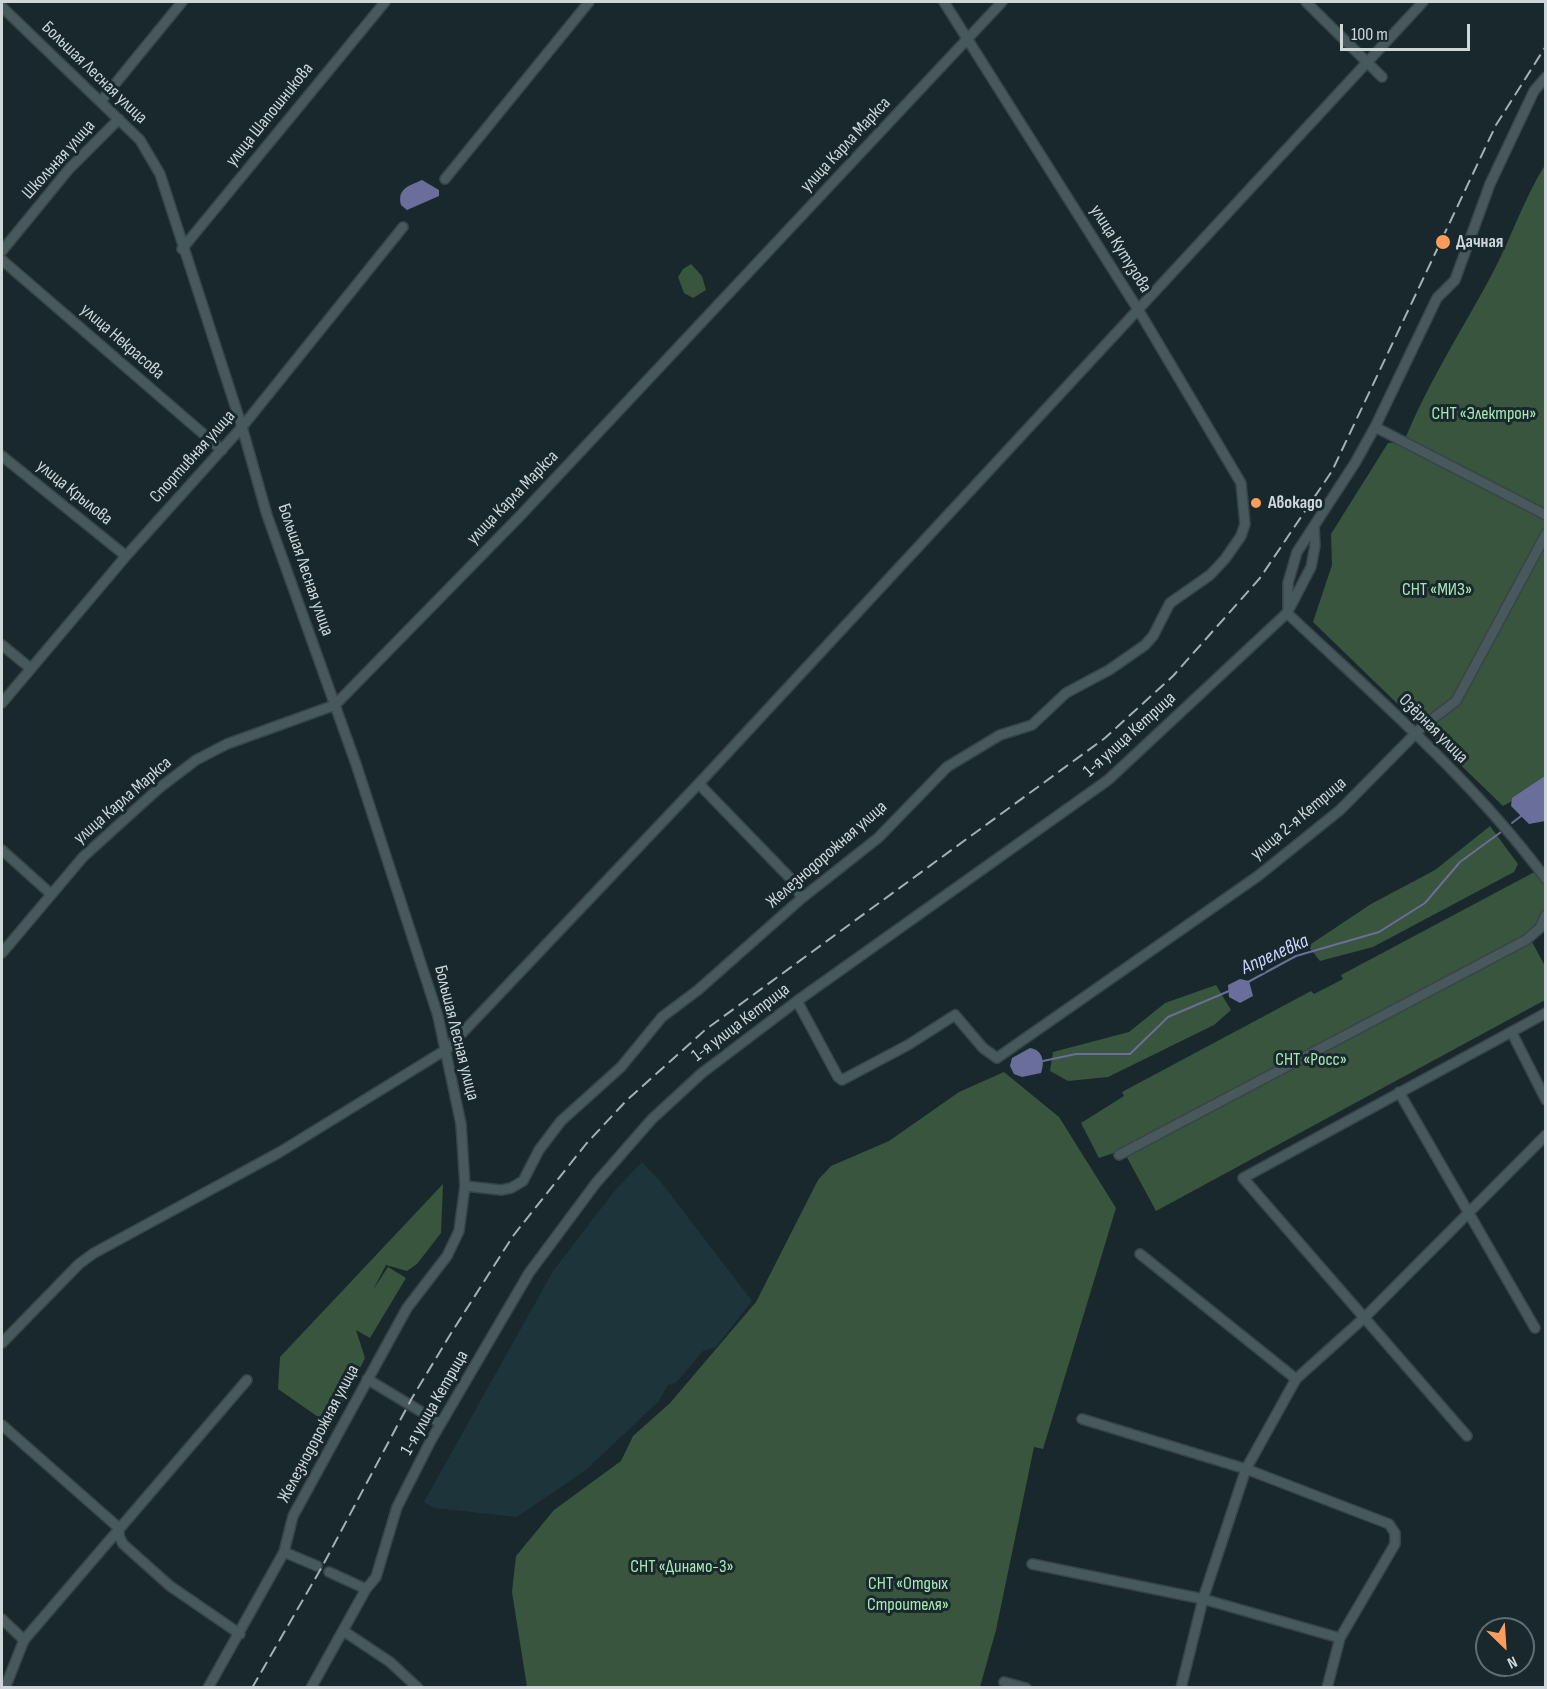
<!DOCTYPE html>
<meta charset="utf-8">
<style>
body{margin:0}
#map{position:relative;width:1547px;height:1689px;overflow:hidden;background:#18282c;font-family:"Sofia Sans Condensed",sans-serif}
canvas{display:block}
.frame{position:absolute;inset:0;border:3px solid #cdd7da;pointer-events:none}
.north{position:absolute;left:1475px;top:1617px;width:60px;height:60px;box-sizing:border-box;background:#18282c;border:2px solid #606e72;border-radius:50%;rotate:155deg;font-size:16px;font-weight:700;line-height:24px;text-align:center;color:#cdd7da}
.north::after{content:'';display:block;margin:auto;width:21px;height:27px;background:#ff9b5b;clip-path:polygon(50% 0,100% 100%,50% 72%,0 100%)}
.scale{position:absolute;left:1340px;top:24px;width:130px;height:27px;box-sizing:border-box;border:3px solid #cdd7da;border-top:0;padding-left:8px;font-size:18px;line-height:21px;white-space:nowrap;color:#cdd7da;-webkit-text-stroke:4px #18282c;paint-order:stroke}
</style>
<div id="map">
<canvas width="1547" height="1689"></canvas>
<div class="frame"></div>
<div class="north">N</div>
<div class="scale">100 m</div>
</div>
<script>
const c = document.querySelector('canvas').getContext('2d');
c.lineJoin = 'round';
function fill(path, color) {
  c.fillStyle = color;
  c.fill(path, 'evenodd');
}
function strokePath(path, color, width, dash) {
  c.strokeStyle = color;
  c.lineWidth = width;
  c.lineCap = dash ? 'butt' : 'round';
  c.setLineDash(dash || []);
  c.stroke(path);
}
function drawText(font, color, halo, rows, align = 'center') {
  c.font = font + ' "Sofia Sans Condensed",sans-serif';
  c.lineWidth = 6;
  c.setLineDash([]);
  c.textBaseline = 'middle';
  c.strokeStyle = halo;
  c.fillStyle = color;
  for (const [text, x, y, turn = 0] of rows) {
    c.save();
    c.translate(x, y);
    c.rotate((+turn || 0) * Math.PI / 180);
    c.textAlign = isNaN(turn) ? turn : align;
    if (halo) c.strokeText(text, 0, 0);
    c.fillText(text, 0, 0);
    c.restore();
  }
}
const built = new Path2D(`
 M 642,1162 L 661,1182 L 752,1301 L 716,1347 L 703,1351 L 676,1383 L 668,1385 L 659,1401 L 586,1470 L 517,1517 L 434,1508 L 424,1502 L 553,1271 L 616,1189 Z`);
const green = new Path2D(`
 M 1545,165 L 1545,783 L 1503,806 L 1313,622 L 1332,565 L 1331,534 L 1388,443 L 1404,442 C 1428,382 1461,332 1491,276 C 1511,239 1523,200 1545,165 Z
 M 691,264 L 702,276 L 706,290 L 693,298 L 684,293 L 678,277 L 683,269 Z
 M 1490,826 L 1518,864 L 1514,872 L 1373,947 L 1320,961 L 1308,946 L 1371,904 L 1435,870 Z
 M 1542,868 L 1545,878 L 1545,927 L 1531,940 L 1545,966 L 1545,1000 L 1156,1211 L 1123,1150 L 1099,1158 L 1081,1123 L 1124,1096 L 1122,1092 L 1311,991 L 1314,994 L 1343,979 L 1341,975 Z
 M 1216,985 L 1231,1010 L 1214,1025 L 1108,1077 L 1068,1081 L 1050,1071 L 1053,1052 L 1129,1032 L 1165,1003 Z
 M 1004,1072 L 1059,1117 L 1116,1208 L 1043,1449 L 1034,1447 L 996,1630 L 980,1687 L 527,1687 L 512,1592 L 516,1556 L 554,1510 L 621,1461 L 633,1436 L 670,1403 L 756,1302 L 818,1180 L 831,1166 L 889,1141 L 959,1092 Z
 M 443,1184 L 441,1233 L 417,1264 L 407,1271 L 386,1265 L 373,1290 L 388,1267 L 406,1278 L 370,1338 L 356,1330 L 365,1358 L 331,1426 L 278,1389 L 280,1357 Z`);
const water = new Path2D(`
 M 422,180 L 439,190 L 439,196 L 407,210 L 401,205 C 397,189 408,186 422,180 Z
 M 1545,776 L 1545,821 L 1529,824 L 1511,806 L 1512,798 Z
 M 1240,979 L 1249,981 L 1253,996 L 1240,1003 L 1229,997 L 1228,985 Z
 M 1030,1048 C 1043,1050 1045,1062 1041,1073 L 1022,1077 L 1014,1074 L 1010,1066 L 1012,1058 Z`);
const stream = new Path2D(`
 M 1512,823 L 1521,816
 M 1248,982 L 1296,956 L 1379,932 L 1425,903 L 1460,862 L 1501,832
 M 1043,1061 L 1076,1054 L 1130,1054 L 1168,1017 L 1229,991`);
const minor = new Path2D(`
 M 1306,2 L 1382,77
 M 2,7 L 140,140 L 160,174 L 242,427 L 267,515 L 356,764 L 438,1016 L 461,1124 L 465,1186 L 459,1231 L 447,1256 L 407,1308 L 293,1516 L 284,1552 L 208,1688
 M 101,101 L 182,2
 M 445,179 L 589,2
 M 182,249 L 385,2
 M 2,251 L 69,169 L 119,119
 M 2,260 L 222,450
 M 1375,427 L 1546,515
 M 2,456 L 126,556
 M 1288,611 L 1288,583 L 1297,552 L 1355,463 L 1375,427 L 1437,298 L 1455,280 L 1490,184 L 1534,91 L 1546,77
 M 1287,613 C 1377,698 1472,779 1546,879
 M 2,645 L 30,668
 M 2,703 L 126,556 L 242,427 L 403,227
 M 699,784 L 790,878 L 802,898
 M 2,850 L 51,894
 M 2,953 L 83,857 L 158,789 L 196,760 L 227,744 L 335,705 L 519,517 L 1002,2
 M 797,1001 L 838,1077 L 842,1080 L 908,1045 L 955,1015 L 983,1048 L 997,1058 L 1258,876 L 1340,810 L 1422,727 L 1456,701 L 1546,534
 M 1512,1033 L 1546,1100
 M 1399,1092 L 1535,1328
 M 1119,1155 L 1526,940 L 1540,928 L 1546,915
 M 465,1186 L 501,1190 L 511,1188 L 523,1181 L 539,1150 L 561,1121 L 621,1067 L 662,1017 L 698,990 L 802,898 L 878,838 L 947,767 L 1000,735 L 1032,725 L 1066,693 L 1109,670 L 1145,645 L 1153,636 L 1170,603 L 1210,575 L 1225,559 L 1241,536 L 1245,524 L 1241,483 L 1139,311 L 944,2
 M 1140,1254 L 1296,1379
 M 2,1343 L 79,1264 L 94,1253 L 280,1152 L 447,1049 L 705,777 L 1423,2
 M 367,1379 L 440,1423
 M 1082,1419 L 1246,1469 L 1389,1524 L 1395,1533 L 1395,1544 L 1340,1638 L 1327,1688
 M 2,1425 L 119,1528 L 119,1536 L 123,1544 L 170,1586 L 240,1634
 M 1467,1436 L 1243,1178 L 1546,1013
 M 284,1552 L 317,1566
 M 1032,1564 L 1203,1599 L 1340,1638
 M 329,1572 L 366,1589
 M 2,1619 L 24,1640
 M 345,1632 L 390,1662 L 418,1688
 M 1004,1682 L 1026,1688
 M 5,1688 L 24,1640 L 247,1380
 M 311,1688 L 366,1589 L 376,1577 L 397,1507 L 430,1442 L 529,1273 L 596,1183 L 652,1119 L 702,1073 L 797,1001 L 1108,780 L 1287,613 L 1311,567 L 1315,546 L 1314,526
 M 1181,1688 L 1203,1599 L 1246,1469 L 1296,1379 L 1365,1317 L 1546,1135`);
const rail = new Path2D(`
 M 252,1688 L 323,1565 L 412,1398 L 450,1335 L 513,1236 L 586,1144 L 626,1101 L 705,1030 L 1105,738 L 1173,676 L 1260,578 L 1332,471 L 1496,125 L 1546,46`);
const markers = [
 [1443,242,8,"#ff9b5b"],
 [1256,503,6,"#ff9b5b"]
];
const streetNames = [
 ["Большая Лесная улица",94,73,44],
 ["улица Шапошникова",270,115,-51],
 ["улица Карла Маркса",846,145,-47],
 ["Школьная улица",59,160,-48],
 ["улица Кутузова",1120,249,58],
 ["улица Некрасова",122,342,41],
 ["Спортивная улица",193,457,-48],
 ["улица Крылова",74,493,39],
 ["улица Карла Маркса",513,498,-46],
 ["Большая Лесная улица",305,570,71],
 ["Озёрная улица",1433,729,45],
 ["1-я улица Кетрица",1130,735,-42],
 ["улица Карла Маркса",123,801,-41],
 ["улица 2-я Кетрица",1299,819,-40],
 ["Железнодорожная улица",827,855,-41],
 ["1-я улица Кетрица",741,1023,-37],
 ["Большая Лесная улица",456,1033,76],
 ["1-я улица Кетрица",435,1403,-60],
 ["Железнодорожная улица",319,1434,-62]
];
const poiNames = [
 ["Дачная",1456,242],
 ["Авокадо",1268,503]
];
const parkNames = [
 ["СНТ «Электрон»",1484,414],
 ["СНТ «МИЗ»",1437,590],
 ["СНТ «Росс»",1311,1060],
 ["СНТ «Динамо-3»",682,1567],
 ["СНТ «Отдых",908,1584],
 ["Строителя»",908,1605]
];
const waterNames = [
 ["Апрелевка",1275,955,-24]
];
fill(built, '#1c343a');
fill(green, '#39553d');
fill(water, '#696f9a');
strokePath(stream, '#696f9a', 2);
strokePath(minor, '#384447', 12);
strokePath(minor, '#47595d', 9);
strokePath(rail, '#a5b0b4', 2, [12, 6]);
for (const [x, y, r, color] of markers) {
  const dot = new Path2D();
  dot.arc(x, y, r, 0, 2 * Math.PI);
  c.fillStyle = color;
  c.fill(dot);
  strokePath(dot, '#18282c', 2);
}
drawText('18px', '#cdd7da', '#18282c', streetNames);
drawText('bold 18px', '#cdd7da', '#18282c', poiNames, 'left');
drawText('18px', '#a9e8b3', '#18282c', parkNames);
drawText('italic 20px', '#ccd3fd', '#18282c', waterNames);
</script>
